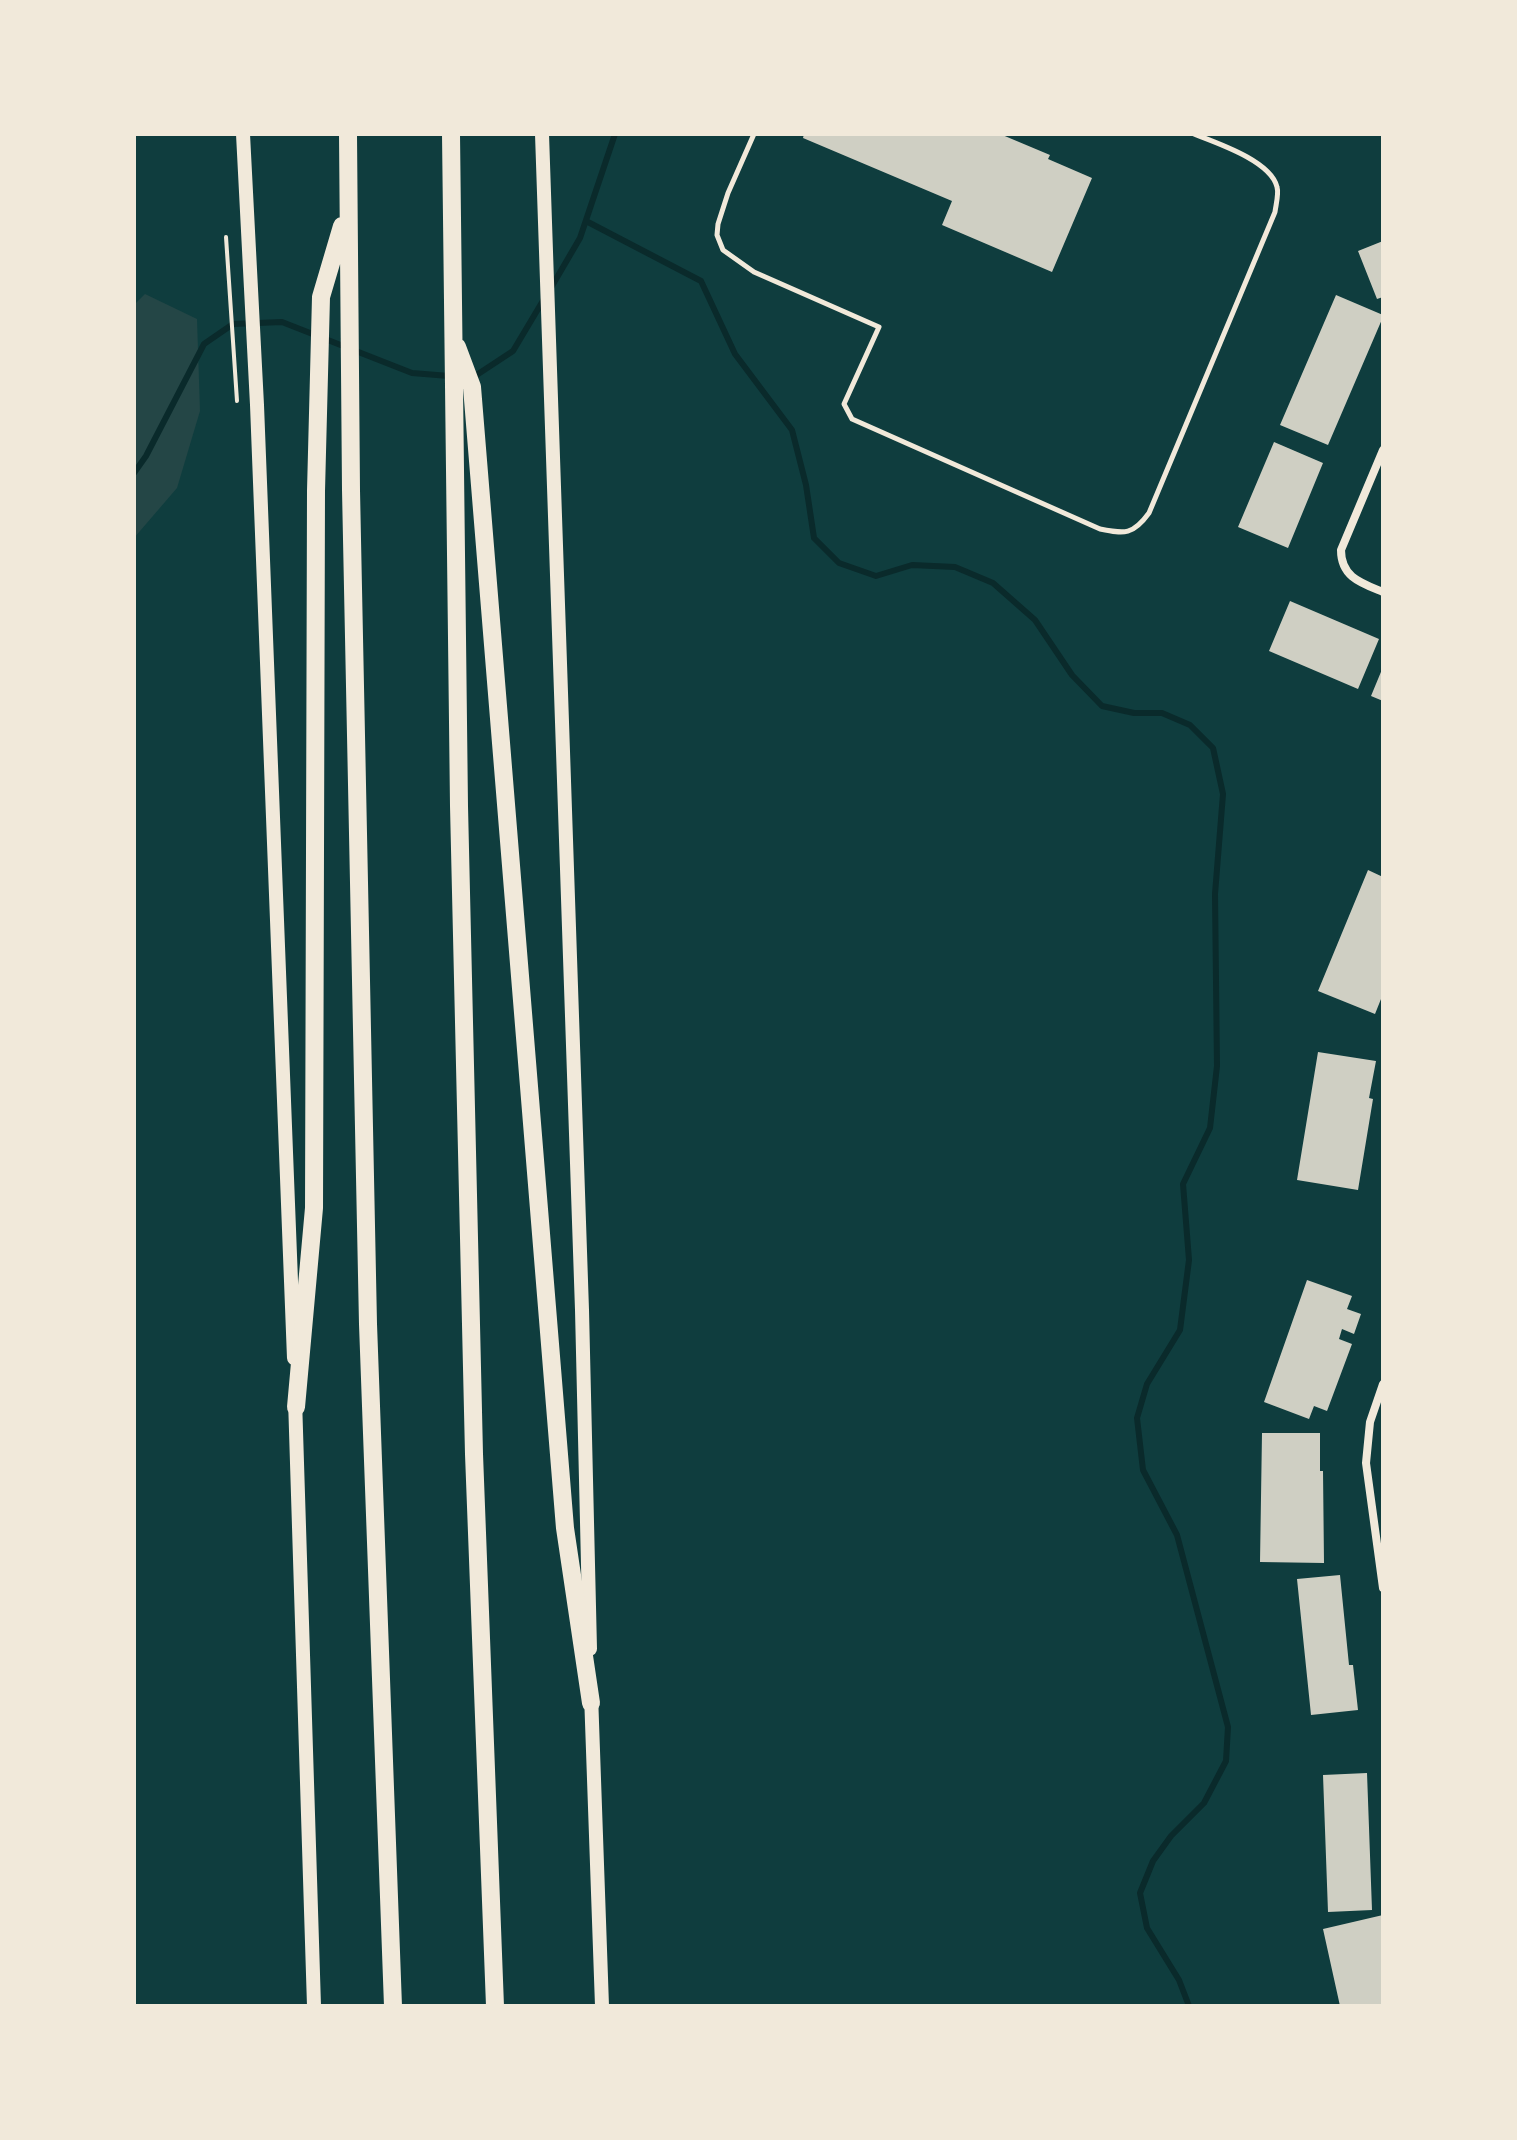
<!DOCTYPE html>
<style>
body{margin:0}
#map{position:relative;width:1517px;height:2140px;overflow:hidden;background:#0f3d3e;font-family:Figtree,sans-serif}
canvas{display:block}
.frame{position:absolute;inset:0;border:136px solid #f1e9da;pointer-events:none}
</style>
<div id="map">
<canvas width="1517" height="2140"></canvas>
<div class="frame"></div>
</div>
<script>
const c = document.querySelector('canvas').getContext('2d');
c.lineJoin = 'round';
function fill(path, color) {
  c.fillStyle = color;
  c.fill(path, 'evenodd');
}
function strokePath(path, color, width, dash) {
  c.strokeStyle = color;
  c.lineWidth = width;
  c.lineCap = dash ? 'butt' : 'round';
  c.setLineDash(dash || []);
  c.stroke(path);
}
const green = new Path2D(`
 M 145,294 L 197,319 L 200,411 L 177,488 L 134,538 L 134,305 Z`);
const stream = new Path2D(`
 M 586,221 L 701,281 L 735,354 L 792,430 L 806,485 L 814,538 L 839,563 L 876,576 L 912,565 L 955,567 L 993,583 L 1035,620 L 1072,675 L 1102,706 L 1134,713 L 1162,713 L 1190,725 L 1213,748 L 1223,794 L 1215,894 L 1217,1066 L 1210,1128 L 1183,1184 L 1189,1260 L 1180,1330 L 1147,1384 L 1137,1418 L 1143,1470 L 1177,1535 L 1228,1727 L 1226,1761 L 1204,1803 L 1171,1836 L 1153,1861 L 1140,1893 L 1147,1928 L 1179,1980 L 1189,2006
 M 552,286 L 580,238 L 615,134
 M 472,378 L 513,351 L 544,299
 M 134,473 L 146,456 L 204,344 L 233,324 L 282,322 L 412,373 L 449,376`);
const building = new Path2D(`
 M 804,134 L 1000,134 L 1050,155 L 1048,159 L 1092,178 L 1052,272 L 942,225 L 952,201 L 803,138 Z
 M 1383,241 L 1383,297 L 1377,299 L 1358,251 Z
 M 1336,295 L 1383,315 L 1383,317 L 1328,445 L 1280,425 Z
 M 1274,442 L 1323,463 L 1288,548 L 1238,527 Z
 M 1290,601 L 1379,639 L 1358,689 L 1269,651 Z
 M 1383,667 L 1383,701 L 1371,696 Z
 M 1368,870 L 1383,877 L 1383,994 L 1375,1014 L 1318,991 Z
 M 1318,1052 L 1376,1061 L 1369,1098 L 1373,1099 L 1358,1190 L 1297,1180 Z
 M 1307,1280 L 1352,1296 L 1347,1309 L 1361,1314 L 1354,1334 L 1342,1329 L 1339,1339 L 1352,1344 L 1327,1411 L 1314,1406 L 1309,1419 L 1264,1402 Z
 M 1262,1433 L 1320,1433 L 1320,1471 L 1323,1471 L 1324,1563 L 1260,1562 Z
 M 1340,1575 L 1349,1665 L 1353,1665 L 1358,1710 L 1311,1715 L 1297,1579 Z
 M 1367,1773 L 1372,1910 L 1328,1912 L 1323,1775 Z
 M 1383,1915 L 1383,2006 L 1340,2006 L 1323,1929 Z`);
const path = new Path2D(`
 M 226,237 L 237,401`);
const service = new Path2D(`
 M 754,134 L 728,193 L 718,224 L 717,235 L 723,250 L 754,272 L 879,327 L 844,404 L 852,419 L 1100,529 C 1125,534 1133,535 1149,513 L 1275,212 C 1276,204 1279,194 1277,187 C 1271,161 1217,143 1194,134`);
const minor = new Path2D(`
 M 1383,450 L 1341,550 C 1341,577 1361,583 1383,592
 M 1383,1384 L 1370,1422 L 1366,1463 L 1383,1588`);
const secondary = new Path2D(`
 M 243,134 L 257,405 L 294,1358
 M 542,134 L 582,1310 L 590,1649
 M 295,1399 L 314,2006
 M 591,1694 L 602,2006`);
const motorway = new Path2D(`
 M 348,134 L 351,490 L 368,1324 L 393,2006
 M 451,134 L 459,806 L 474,1454 L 495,2006
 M 457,347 L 472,387 L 565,1528 L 591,1703
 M 296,1407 L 314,1208 L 316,491 L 321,297 L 342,226`);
fill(green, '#244646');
strokePath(stream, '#0a2a2b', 6);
fill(building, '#cfcfc3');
strokePath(path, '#f1e9da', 4);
strokePath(service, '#f1e9da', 5);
strokePath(minor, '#f1e9da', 8);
strokePath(secondary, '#f1e9da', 14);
strokePath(motorway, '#f1e9da', 18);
</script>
